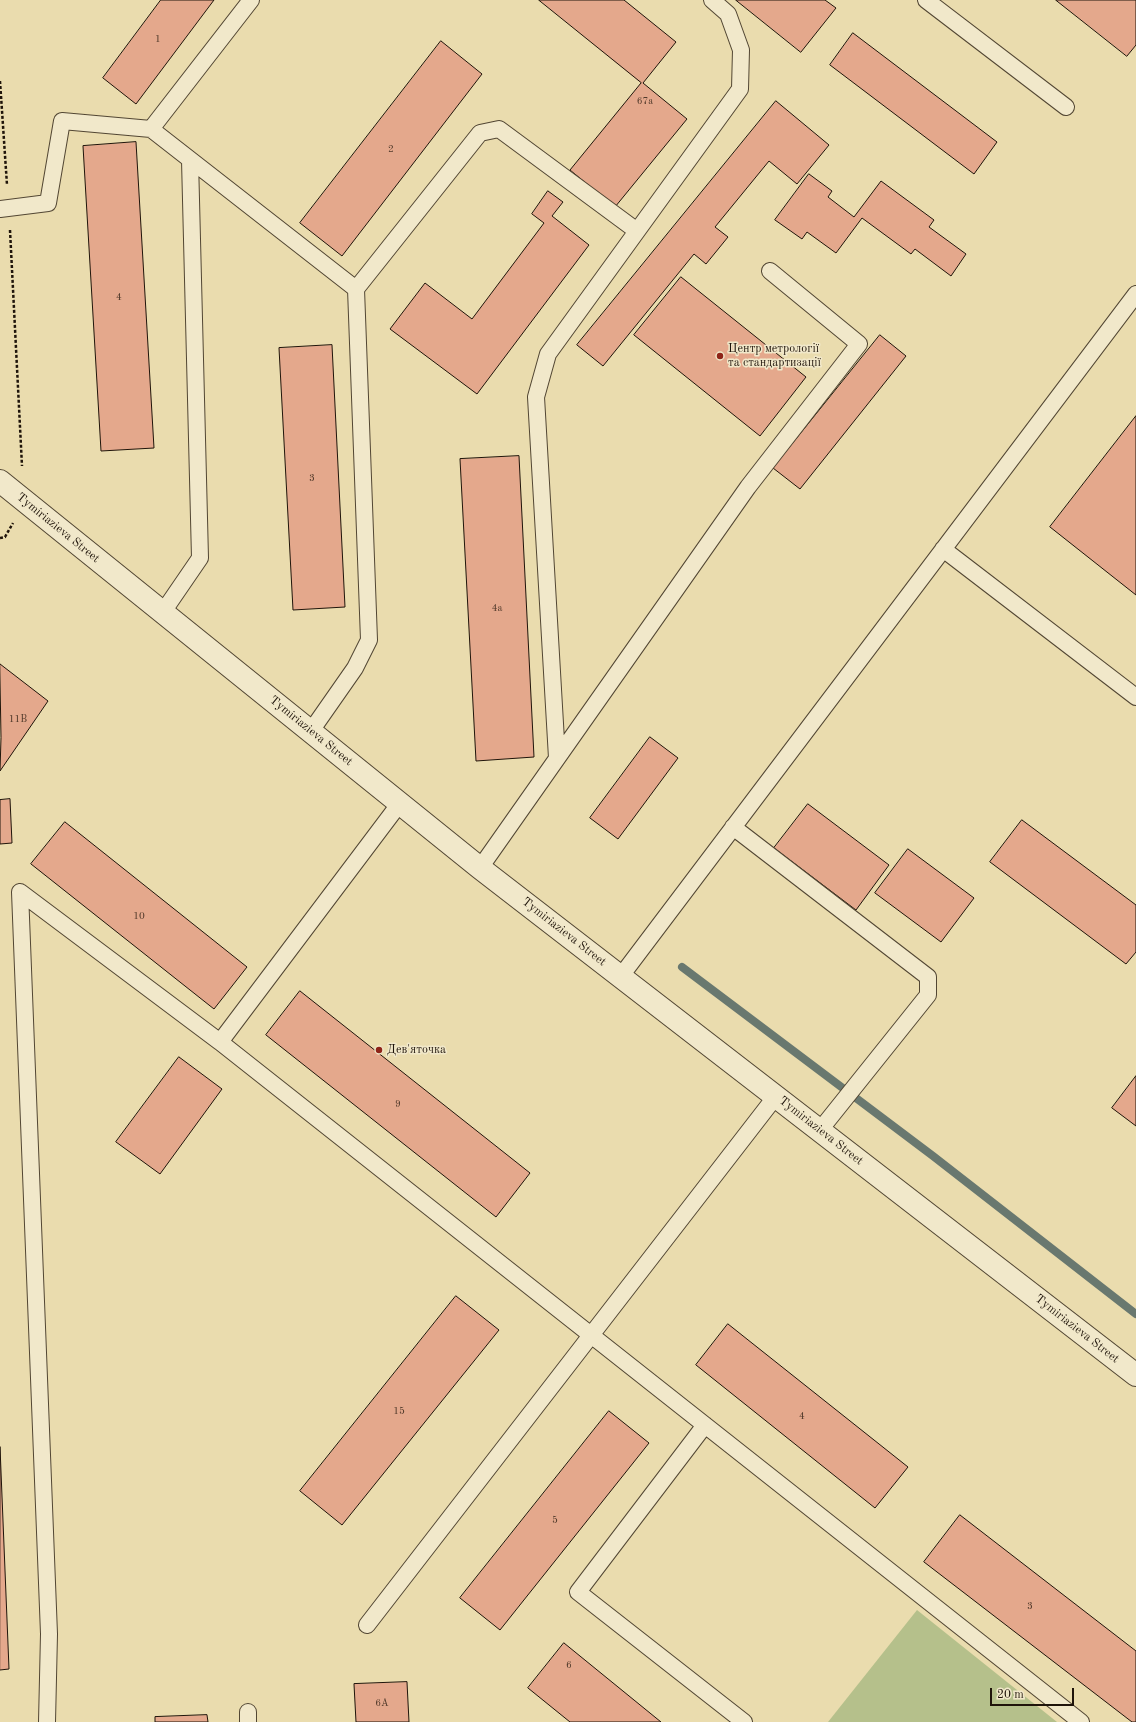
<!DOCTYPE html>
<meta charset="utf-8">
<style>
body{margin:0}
#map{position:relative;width:1136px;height:1722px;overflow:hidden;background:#eadcae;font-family:"Old Standard TT",serif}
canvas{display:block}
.scale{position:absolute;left:990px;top:1688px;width:84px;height:18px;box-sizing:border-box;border:2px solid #1f140a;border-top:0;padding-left:5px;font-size:12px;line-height:14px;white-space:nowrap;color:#1f140a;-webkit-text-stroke:3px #f1e8ca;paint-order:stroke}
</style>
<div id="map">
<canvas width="1136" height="1722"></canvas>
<div class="scale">20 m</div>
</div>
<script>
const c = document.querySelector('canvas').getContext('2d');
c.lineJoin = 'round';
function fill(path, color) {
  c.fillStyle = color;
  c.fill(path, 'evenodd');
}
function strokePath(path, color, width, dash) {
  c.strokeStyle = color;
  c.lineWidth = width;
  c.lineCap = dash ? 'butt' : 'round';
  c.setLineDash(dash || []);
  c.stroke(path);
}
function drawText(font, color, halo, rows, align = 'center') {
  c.font = font + ' "Old Standard TT",serif';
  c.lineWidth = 3;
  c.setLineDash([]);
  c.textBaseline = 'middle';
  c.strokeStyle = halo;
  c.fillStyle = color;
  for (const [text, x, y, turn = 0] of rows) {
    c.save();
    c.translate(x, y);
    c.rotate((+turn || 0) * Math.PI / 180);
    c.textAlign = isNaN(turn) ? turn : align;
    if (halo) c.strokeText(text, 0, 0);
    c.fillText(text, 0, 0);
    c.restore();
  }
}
const green = new Path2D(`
 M 917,1610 L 1057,1722 L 828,1722 Z`);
const stream = new Path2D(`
 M 682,967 L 933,1156 L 1136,1314`);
const building = new Path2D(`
 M 161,0 L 214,0 L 136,104 L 103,78 Z
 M 539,0 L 624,0 L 676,42 L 643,83 L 687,119 L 615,207 L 570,170 L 641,83 Z
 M 736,0 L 825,0 L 836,8 L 801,52 Z
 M 1056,0 L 1136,0 L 1136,45 L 1127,56 Z
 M 853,33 L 997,142 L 974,174 L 830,65 Z
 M 441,41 L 482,74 L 342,256 L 300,223 Z
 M 776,101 L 829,145 L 797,184 L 769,161 L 715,227 L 728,237 L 706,264 L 694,254 L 603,366 L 577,345 Z
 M 136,142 L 154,448 L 101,451 L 83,146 Z
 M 809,174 L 832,191 L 828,197 L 854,217 L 881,181 L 934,220 L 929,227 L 966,254 L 951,276 L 915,249 L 911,254 L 862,218 L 836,253 L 807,232 L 802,239 L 775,220 Z
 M 548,191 L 563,202 L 552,216 L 589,245 L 477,394 L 390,329 L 425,283 L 472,319 L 544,223 L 532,214 Z
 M 681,277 L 806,377 L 760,436 L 634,335 Z
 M 880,335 L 906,356 L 800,489 L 773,468 Z
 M 332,345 L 345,607 L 293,610 L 279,348 Z
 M 1136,416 L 1136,595 L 1050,527 Z
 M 519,456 L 534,757 L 476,761 L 460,459 Z
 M 0,664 L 48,701 L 0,771 L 1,738 Z
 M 650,737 L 678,758 L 618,839 L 590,818 Z
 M 10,799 L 12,843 L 0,844 L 0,800 Z
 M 808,804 L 889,865 L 856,910 L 774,848 Z
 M 1022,820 L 1136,905 L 1136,952 L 1126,964 L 990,862 Z
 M 65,822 L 247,967 L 214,1009 L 31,864 Z
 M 908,849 L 974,898 L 941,942 L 875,893 Z
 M 300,991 L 530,1173 L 496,1217 L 266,1035 Z
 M 179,1057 L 222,1089 L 160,1174 L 116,1142 Z
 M 1136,1076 L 1136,1126 L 1112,1108 Z
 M 456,1296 L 499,1330 L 342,1525 L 300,1491 Z
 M 728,1324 L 908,1467 L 875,1508 L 696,1365 Z
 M 609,1411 L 649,1443 L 500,1630 L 460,1598 Z
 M 0,1447 L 9,1669 L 0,1670 Z
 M 960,1515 L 1136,1651 L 1136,1722 L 1132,1722 L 924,1562 Z
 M 564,1643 L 661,1722 L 570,1722 L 528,1688 Z
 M 407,1682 L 409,1722 L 356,1722 L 354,1684 Z
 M 207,1715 L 208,1722 L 155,1722 L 155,1717 Z`);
const path = new Path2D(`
 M 0,81 L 7,185
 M 10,230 L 22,466
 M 0,538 L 5,537 L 13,523`);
const service = new Path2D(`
 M 926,0 L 1066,107
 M 151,129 L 251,0
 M 0,209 L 48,203 L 62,121 L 151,129 L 356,289
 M 943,549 L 1136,697
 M 163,612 L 200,558 L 190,160
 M 311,731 L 355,668 L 369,640 L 356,289 L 480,133 L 499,129 L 637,231
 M 557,758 L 536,397 L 548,354 L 740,89 L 741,50 L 728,14 L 712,0
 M 733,827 L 928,977 L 928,995 L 820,1130
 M 480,868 L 748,487 L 859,344 L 770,271
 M 20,892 L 220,1042 L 1081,1722
 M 20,892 L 49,1634 L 47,1722
 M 621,976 L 1136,294
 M 220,1042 L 400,803
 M 705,1425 L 578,1592 L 744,1722
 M 367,1625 L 776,1096
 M 248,1712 L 248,1722`);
const minor = new Path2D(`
 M 0,481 L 480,868 L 1136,1375`);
const markers = [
 [720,356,4,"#8f2418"],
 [379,1050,4,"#8f2418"]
];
const numberNames = [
 ["1",158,39],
 ["67а",645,101],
 ["2",391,149],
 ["4",119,297],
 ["3",312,478],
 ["4а",497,608],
 ["11В",18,719],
 ["10",139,916],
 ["9",398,1104],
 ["15",399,1411],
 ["4",802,1416],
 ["5",555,1520],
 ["3",1030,1606],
 ["6",569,1665],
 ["6А",382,1703]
];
const poiNames = [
 ["Центр метрології",728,349],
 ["та стандартизації",728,363],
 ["Дев'яточка",387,1050]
];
const streetNames = [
 ["Tymiriazieva Street",58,528,39],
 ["Tymiriazieva Street",311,731,39],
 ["Tymiriazieva Street",564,932,38],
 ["Tymiriazieva Street",821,1131,38],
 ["Tymiriazieva Street",1077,1329,38]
];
fill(green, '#b5c08b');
strokePath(stream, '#69786f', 8);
fill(building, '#e4a88c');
strokePath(building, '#1f140a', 1);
strokePath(service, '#524633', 18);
strokePath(minor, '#524633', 24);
strokePath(path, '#1f140a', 2.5, [3, 2]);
strokePath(service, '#f1e8ca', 16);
strokePath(minor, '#f1e8ca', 22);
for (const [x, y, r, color] of markers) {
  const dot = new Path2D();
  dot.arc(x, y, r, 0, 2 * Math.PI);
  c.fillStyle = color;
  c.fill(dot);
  strokePath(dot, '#f1e8ca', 1.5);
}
drawText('10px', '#50392a', null, numberNames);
drawText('12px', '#1f140a', '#f1e8ca', poiNames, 'left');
drawText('12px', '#1f140a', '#f1e8ca', streetNames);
</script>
